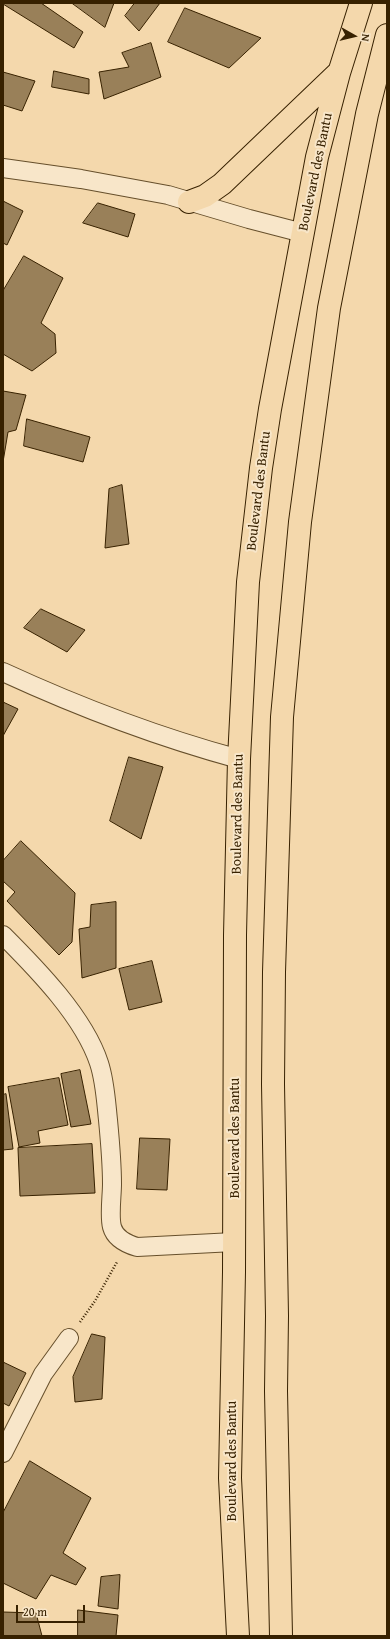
<!DOCTYPE html>
<style>
body{margin:0}
#map{position:relative;width:390px;height:1639px;overflow:hidden;background:#f4d8ac;font-family:"Gentium Book Plus",serif}
canvas{display:block}
.frame{position:absolute;inset:0;border:4px solid #372100;pointer-events:none}
.north{position:absolute;left:334px;top:16px;width:40px;height:40px;-webkit-text-stroke:3px #f8e6c9;paint-order:stroke;rotate:98deg;font-size:11px;font-weight:700;line-height:16px;text-align:center;color:#372100}
.north::after{content:'';display:block;margin:auto;width:14px;height:18px;background:#372100;clip-path:polygon(50% 0,100% 100%,50% 72%,0 100%)}
.scale{position:absolute;left:16px;top:1605px;width:69px;height:18px;box-sizing:border-box;border:2px solid #372100;border-top:0;padding-left:5px;font-size:12px;line-height:14px;white-space:nowrap;color:#372100;-webkit-text-stroke:3px #f8e6c9;paint-order:stroke}
</style>
<div id="map">
<canvas width="390" height="1639"></canvas>
<div class="frame"></div>
<div class="north">N</div>
<div class="scale">20 m</div>
</div>
<script>
const c = document.querySelector('canvas').getContext('2d');
c.lineJoin = 'round';
function fill(path, color) {
  c.fillStyle = color;
  c.fill(path, 'evenodd');
}
function strokePath(path, color, width, dash) {
  c.strokeStyle = color;
  c.lineWidth = width;
  c.lineCap = dash ? 'butt' : 'round';
  c.setLineDash(dash || []);
  c.stroke(path);
}
function drawText(font, color, halo, rows, align = 'center') {
  c.font = font + ' "Gentium Book Plus",serif';
  c.lineWidth = 4;
  c.setLineDash([]);
  c.textBaseline = 'middle';
  c.strokeStyle = halo;
  c.fillStyle = color;
  for (const [text, x, y, turn = 0] of rows) {
    c.save();
    c.translate(x, y);
    c.rotate((+turn || 0) * Math.PI / 180);
    c.textAlign = isNaN(turn) ? turn : align;
    if (halo) c.strokeText(text, 0, 0);
    c.fillText(text, 0, 0);
    c.restore();
  }
}
const building = new Path2D(`
 M 4,3 L 41,3 L 83,32 L 74,48 L 3,4 Z
 M 72,3 L 114,3 L 105,27 Z
 M 135,3 L 160,3 L 139,31 L 125,16 Z
 M 185,8 L 261,38 L 229,68 L 168,42 Z
 M 151,43 L 161,77 L 104,99 L 99,72 L 129,67 L 122,53 Z
 M 54,71 L 89,79 L 89,94 L 52,87 Z
 M 3,72 L 35,81 L 22,111 L 3,105 Z
 M 3,201 L 23,211 L 7,245 L 3,243 Z
 M 98,203 L 135,214 L 128,237 L 83,223 Z
 M 24,256 L 63,278 L 41,323 L 55,334 L 56,353 L 32,371 L 3,354 L 3,291 Z
 M 3,391 L 26,395 L 16,430 L 8,432 L 3,462 Z
 M 27,419 L 90,437 L 83,462 L 24,446 Z
 M 122,485 L 129,544 L 105,548 L 109,489 Z
 M 41,609 L 85,630 L 67,652 L 24,628 Z
 M 3,702 L 18,709 L 3,736 Z
 M 129,757 L 163,767 L 141,839 L 110,821 Z
 M 21,841 L 75,893 L 72,942 L 59,955 L 7,901 L 15,892 L 3,881 L 3,861 Z
 M 116,902 L 116,968 L 82,978 L 79,929 L 90,927 L 91,905 Z
 M 152,961 L 162,1002 L 129,1010 L 119,969 Z
 M 80,1070 L 91,1124 L 71,1127 L 61,1074 Z
 M 59,1078 L 68,1125 L 38,1131 L 40,1143 L 19,1147 L 8,1087 Z
 M 6,1094 L 13,1149 L 3,1150 L 3,1095 Z
 M 140,1138 L 170,1139 L 167,1190 L 137,1189 Z
 M 92,1144 L 95,1193 L 20,1196 L 18,1148 Z
 M 92,1334 L 105,1337 L 102,1399 L 75,1402 L 73,1377 Z
 M 3,1362 L 26,1373 L 9,1406 L 3,1403 Z
 M 30,1461 L 91,1498 L 63,1553 L 86,1568 L 76,1585 L 51,1575 L 36,1599 L 3,1583 L 3,1513 Z
 M 120,1575 L 118,1609 L 98,1606 L 101,1577 Z
 M 78,1610 L 118,1615 L 116,1636 L 78,1636 Z
 M 3,1612 L 36,1613 L 42,1636 L 3,1636 Z`);
const path = new Path2D(`
 M 80,1322 L 95,1301 L 117,1262`);
const minor = new Path2D(`
 M 3,168 L 81,179 L 168,195 L 249,219 L 303,233
 M 3,672 C 79,707 158,737 239,759
 M 3,935 C 37,969 84,1017 99,1063 C 105,1081 106,1101 108,1120 C 110,1141 112,1163 112,1184 C 112,1196 109,1216 112,1227 C 115,1238 127,1244 137,1247 L 234,1242
 M 3,1453 L 43,1374 L 69,1338`);
const trunk = new Path2D(`
 M 189,202 L 205,196 L 222,184 L 338,73
 M 238,1636 L 230,1478 L 234,1272 L 235,935 L 239,759 L 248,582 L 261,468 L 270,409 L 317,157 L 339,73 L 361,3
 M 281,1636 L 276,1391 L 277,1316 L 273,1084 L 274,972 L 282,717 L 300,522 L 329,308 L 367,114 L 387,35`);
const streetNames = [
 ["Boulevard des Bantu",316,172,-78],
 ["Boulevard des Bantu",259,491,-83],
 ["Boulevard des Bantu",238,814,-89],
 ["Boulevard des Bantu",235,1138,-90],
 ["Boulevard des Bantu",232,1461,-90]
];
fill(building, '#998059');
strokePath(building, '#372100', 1);
strokePath(minor, '#664f2b', 20);
strokePath(trunk, '#372100', 24);
strokePath(path, '#372100', 2.5, [1, 2]);
strokePath(minor, '#f8e6c9', 18);
strokePath(trunk, '#f4d8ac', 22);
drawText('14px', '#372100', '#f8e6c9', streetNames);
</script>
